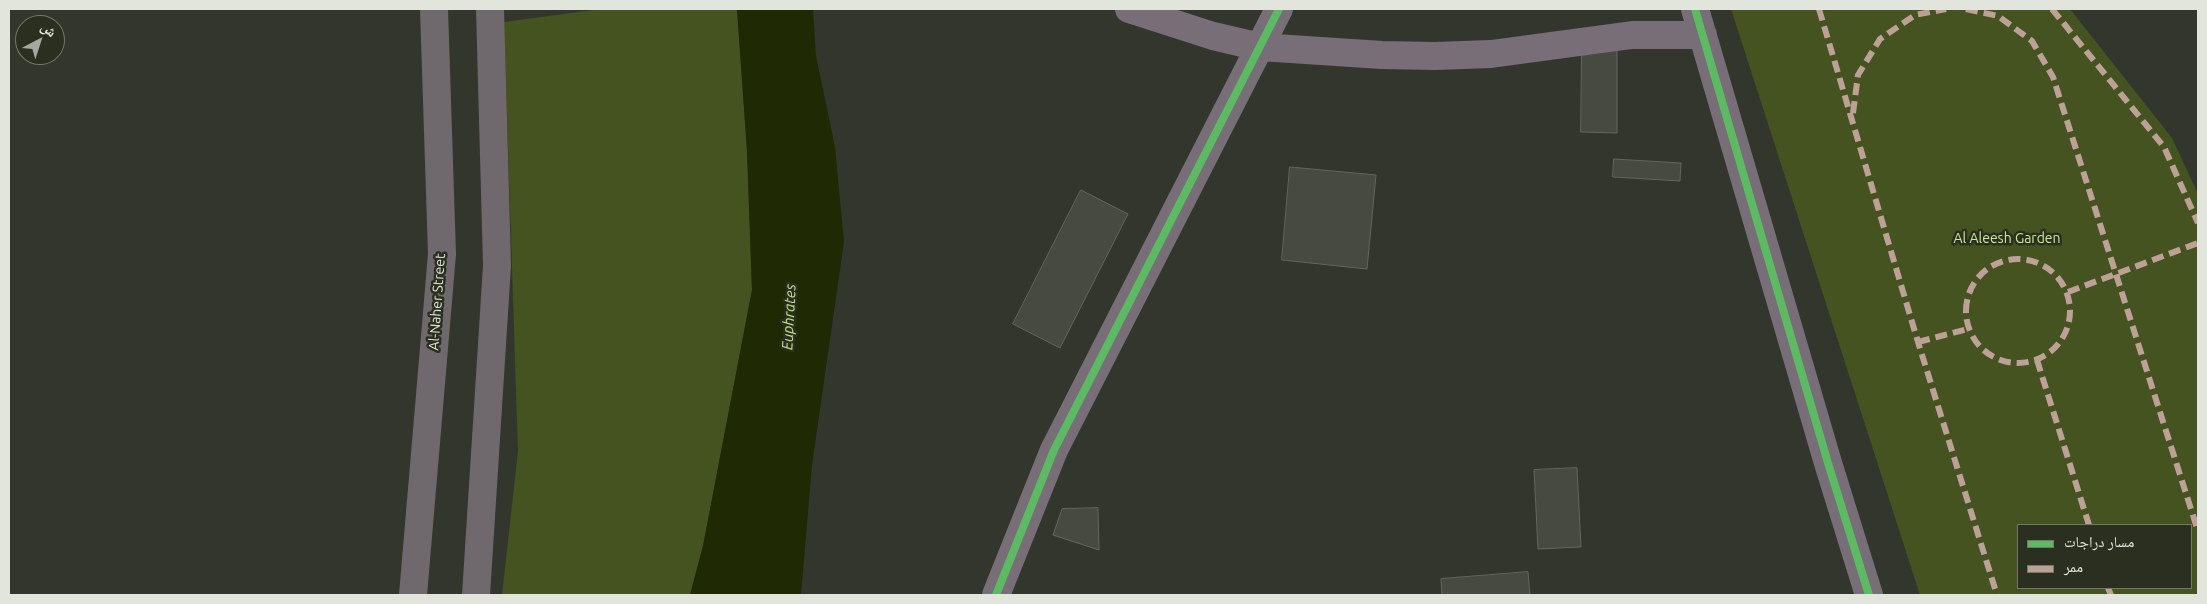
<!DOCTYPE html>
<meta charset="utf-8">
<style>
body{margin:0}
#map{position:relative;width:2207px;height:604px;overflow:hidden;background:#33362c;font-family:Ubuntu,"Noto Naskh Arabic",sans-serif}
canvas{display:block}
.frame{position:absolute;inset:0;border:10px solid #e1e5db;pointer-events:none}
.legend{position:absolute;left:2017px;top:524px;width:175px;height:65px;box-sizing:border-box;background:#2a2f1f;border:1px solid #73786a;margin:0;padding:6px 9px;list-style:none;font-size:15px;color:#e1e5db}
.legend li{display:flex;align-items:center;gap:10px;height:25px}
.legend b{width:25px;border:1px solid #73786a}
.north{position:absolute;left:15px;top:15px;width:50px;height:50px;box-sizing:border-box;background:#2a2f1f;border:1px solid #73786a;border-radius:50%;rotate:40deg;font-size:14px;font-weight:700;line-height:20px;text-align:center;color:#e1e5db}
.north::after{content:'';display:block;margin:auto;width:18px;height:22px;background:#a4a89e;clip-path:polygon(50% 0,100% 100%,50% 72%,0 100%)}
</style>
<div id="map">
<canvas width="2207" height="604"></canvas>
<div class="frame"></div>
<ul class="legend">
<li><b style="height:6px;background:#5cba63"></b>مسار دراجات</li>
<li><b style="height:6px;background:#bda197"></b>ممر</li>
</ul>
<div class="north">ش</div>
</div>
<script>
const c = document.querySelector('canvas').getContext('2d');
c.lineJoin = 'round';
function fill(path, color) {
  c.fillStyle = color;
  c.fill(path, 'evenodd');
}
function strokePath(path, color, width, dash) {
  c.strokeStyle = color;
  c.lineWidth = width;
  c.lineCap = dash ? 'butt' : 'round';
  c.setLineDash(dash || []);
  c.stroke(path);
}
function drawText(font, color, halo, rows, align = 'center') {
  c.font = font + ' Ubuntu,sans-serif';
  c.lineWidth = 5;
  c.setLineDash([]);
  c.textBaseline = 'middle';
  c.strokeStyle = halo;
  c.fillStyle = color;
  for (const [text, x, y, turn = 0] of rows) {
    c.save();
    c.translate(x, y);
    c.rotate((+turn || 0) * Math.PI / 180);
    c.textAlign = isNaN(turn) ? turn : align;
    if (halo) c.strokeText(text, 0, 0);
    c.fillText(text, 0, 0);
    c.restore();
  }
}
const green = new Path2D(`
 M 601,9 L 737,9 L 747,151 L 752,290 L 703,546 L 690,595 L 502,595 L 518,451 L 504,22 Z
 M 1731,9 L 2070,9 L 2172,138 L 2198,194 L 2198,595 L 1920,595 ZM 2018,525 L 2191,525 L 2191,588 L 2018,588 Z`);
const water = new Path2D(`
 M 737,9 L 813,9 L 816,56 L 835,147 L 844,242 L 812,465 L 801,595 L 690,595 L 703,546 L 752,290 L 747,151 Z`);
const building = new Path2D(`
 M 1582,50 L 1617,50 L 1617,133 L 1581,132 Z
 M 1614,159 L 1681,163 L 1680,181 L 1613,177 Z
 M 1290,167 L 1376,175 L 1367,269 L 1282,260 Z
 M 1081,190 L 1128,214 L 1060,348 L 1013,324 Z
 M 1577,468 L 1581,547 L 1538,549 L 1534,470 Z
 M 1098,508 L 1099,550 L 1053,535 L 1062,509 Z
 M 1528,572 L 1530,595 L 1442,595 L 1441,579 Z`);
const tertiary = new Path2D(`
 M 1129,9 L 1213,36 L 1260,47 L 1382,55 L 1435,56 L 1491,54 L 1632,35 L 1703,35
 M 1695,9 L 1828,463 L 1869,595
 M 996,595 L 1054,450 L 1279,9`);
const secondary = new Path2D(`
 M 413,595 L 442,254 L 434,9
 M 476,595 L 497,266 L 490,9`);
const quiet = new Path2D(`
 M 1819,9 L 1918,342 L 1997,595
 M 1966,9 L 1998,16 L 2032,41 L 2053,77 L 2198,531
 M 2052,9 L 2164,147 L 2198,223
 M 1853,113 L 1858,75 L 1880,39 L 1915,15 L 1946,9
 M1966 311a52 52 0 1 1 104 0a52 52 0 1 1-104 0Z
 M 2068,292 L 2198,243
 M 1918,342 L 1968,329
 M 2037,360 L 2089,525
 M 2108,588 L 2111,595`);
const cycleway = new Path2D(`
 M 1695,9 L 1828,463 L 1869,595
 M 996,595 L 1054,450 L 1279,9`);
const parkNames = [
 ["Al Aleesh Garden",2007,238]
];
const streetNames = [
 ["Al-Naher Street",437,302,-86]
];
const waterNames = [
 ["Euphrates",789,317,-87]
];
fill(green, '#455320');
fill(water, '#1f2904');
fill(building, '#474a41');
strokePath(building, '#64665f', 1);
strokePath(tertiary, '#786e78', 28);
strokePath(secondary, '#6f686d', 28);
strokePath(quiet, '#bda197', 6, [12, 6]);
strokePath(cycleway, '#5cba63', 8);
drawText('14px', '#cfea94', '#2a2f1f', parkNames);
drawText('14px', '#e1e5db', '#2a2f1f', streetNames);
drawText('italic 15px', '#c6e18b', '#2a2f1f', waterNames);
</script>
